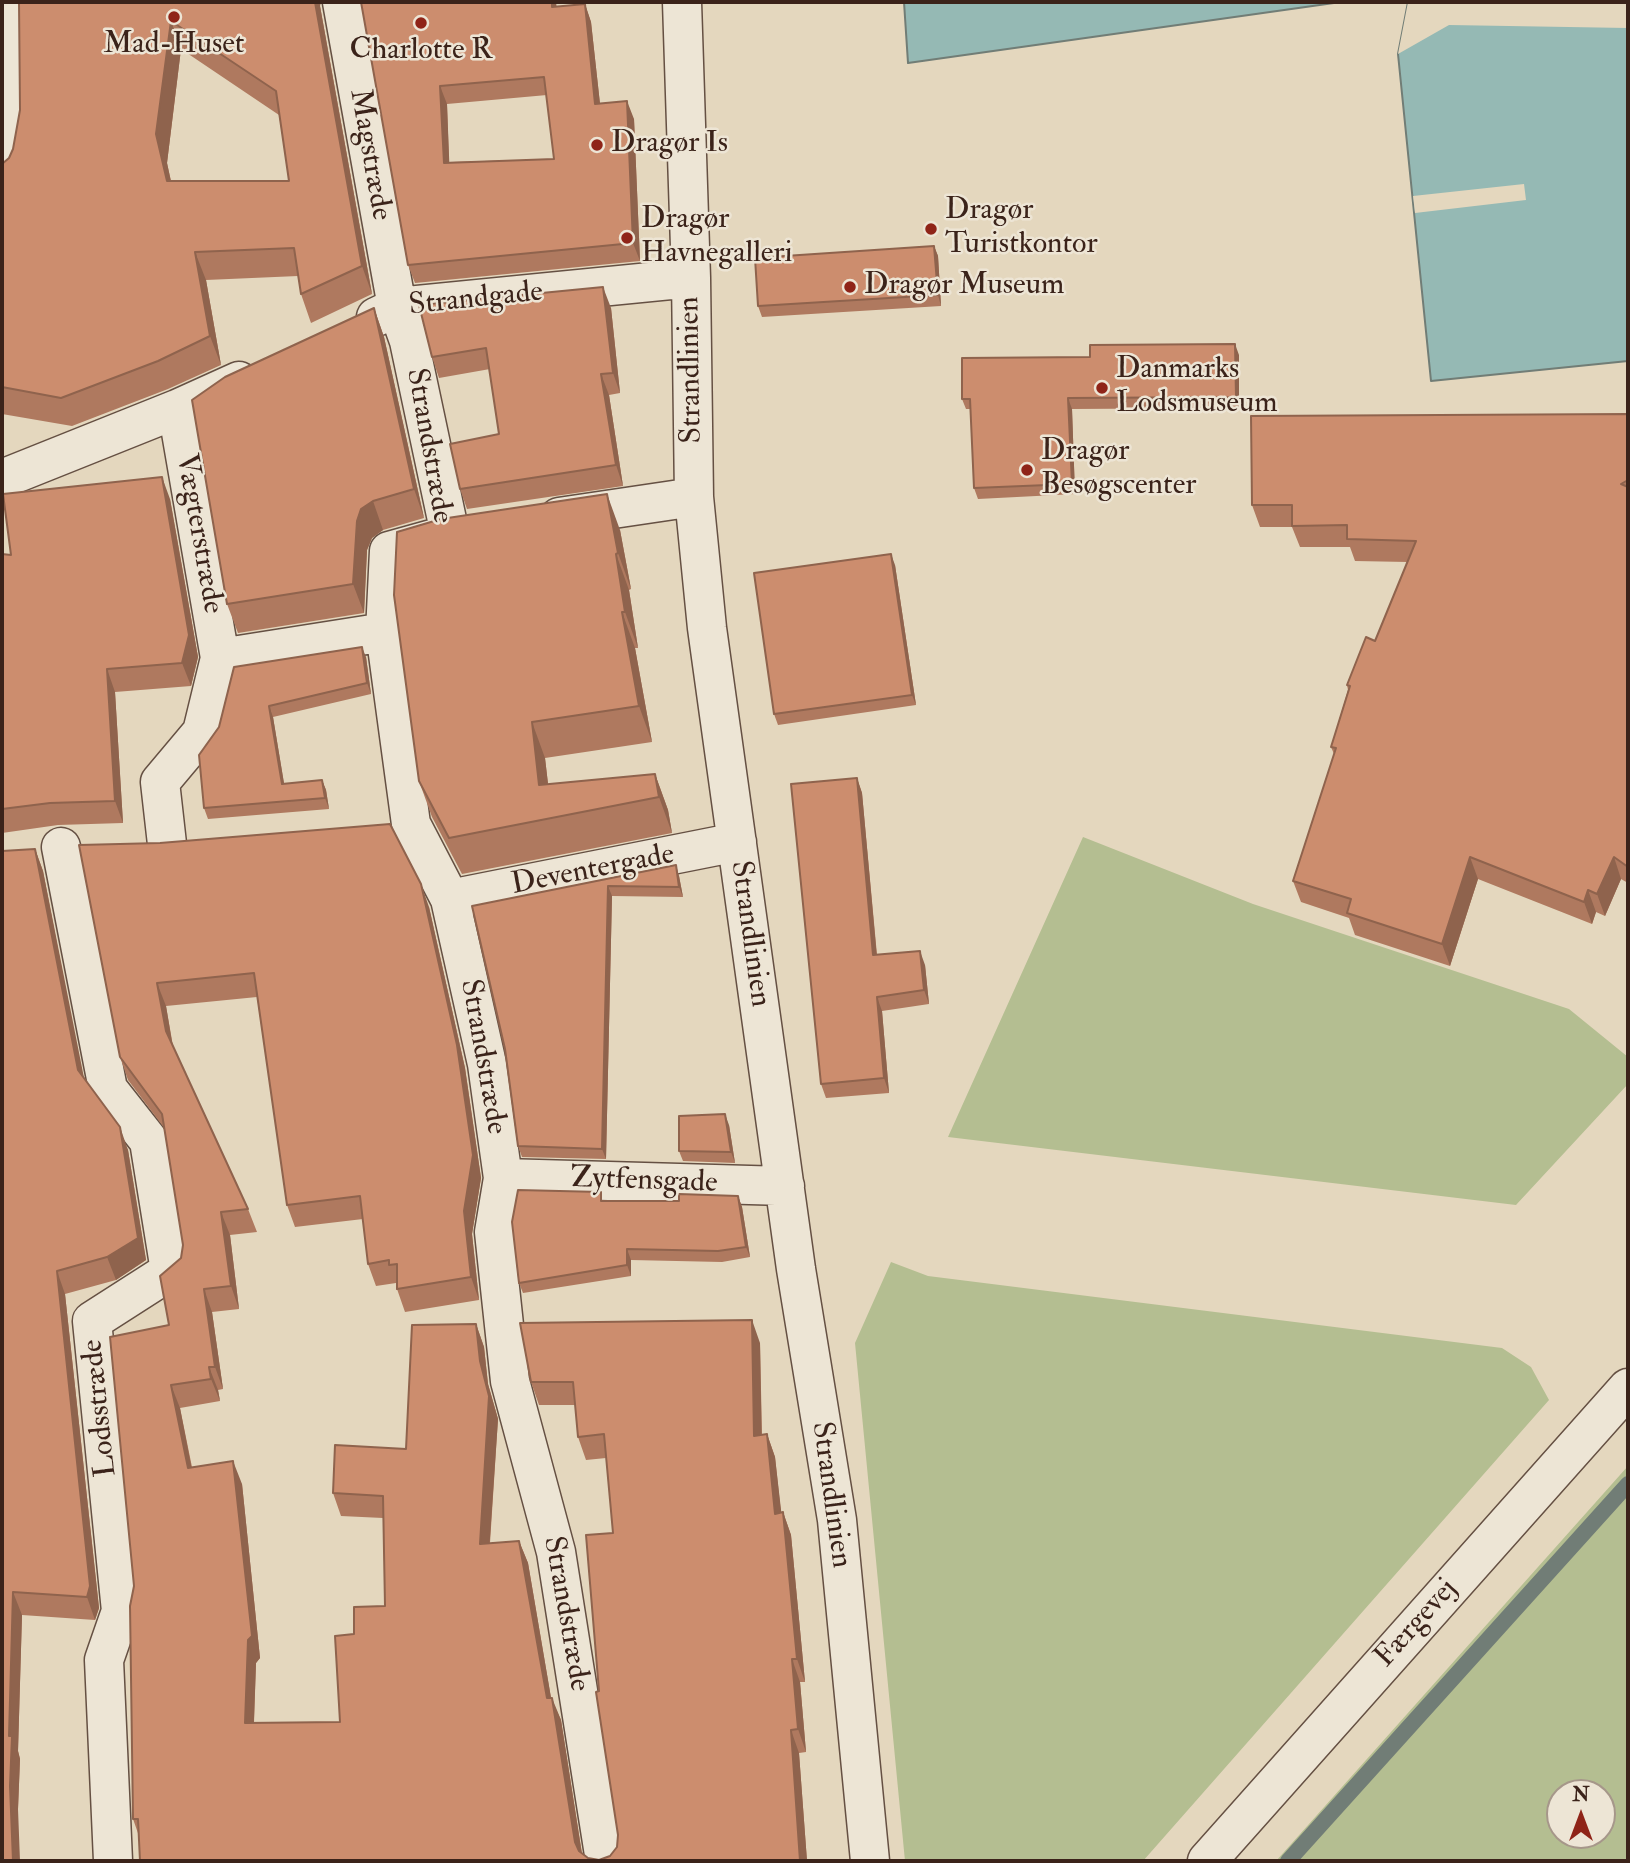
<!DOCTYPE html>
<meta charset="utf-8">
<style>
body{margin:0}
#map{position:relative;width:1630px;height:1863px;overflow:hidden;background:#e4d7be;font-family:"IM FELL Double Pica",serif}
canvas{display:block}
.frame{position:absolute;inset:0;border:4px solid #3b231a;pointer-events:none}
.north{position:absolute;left:1546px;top:1779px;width:70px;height:70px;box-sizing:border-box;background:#ede5d5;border:2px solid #a6978a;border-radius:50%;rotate:0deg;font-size:19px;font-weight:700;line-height:28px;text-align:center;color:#3b231a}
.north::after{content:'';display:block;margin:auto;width:24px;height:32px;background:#8f2418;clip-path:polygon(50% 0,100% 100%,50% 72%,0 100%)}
</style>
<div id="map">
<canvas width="1630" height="1863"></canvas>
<div class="frame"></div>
<div class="north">N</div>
</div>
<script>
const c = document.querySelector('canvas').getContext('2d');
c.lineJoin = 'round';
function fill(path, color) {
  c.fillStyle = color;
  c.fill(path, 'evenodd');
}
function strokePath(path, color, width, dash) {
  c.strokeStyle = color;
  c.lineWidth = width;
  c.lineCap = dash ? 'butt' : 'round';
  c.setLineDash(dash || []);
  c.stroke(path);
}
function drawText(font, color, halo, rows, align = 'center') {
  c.font = font + ' "IM FELL Double Pica",serif';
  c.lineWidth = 5;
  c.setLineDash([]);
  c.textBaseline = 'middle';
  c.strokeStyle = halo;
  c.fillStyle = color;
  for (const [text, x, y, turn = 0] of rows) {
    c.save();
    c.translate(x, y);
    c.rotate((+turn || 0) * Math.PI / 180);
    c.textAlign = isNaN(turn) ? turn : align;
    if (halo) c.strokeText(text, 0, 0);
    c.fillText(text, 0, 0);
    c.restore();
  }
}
const green = new Path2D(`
 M 1083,837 L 1253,904 L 1569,1009 L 1628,1057 L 1628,1084 L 1516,1205 L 948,1137 Z
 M 891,1262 L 928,1276 L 1502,1348 L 1531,1367 L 1549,1400 L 1143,1861 L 905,1861 L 855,1343 Z
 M 1628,1466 L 1628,1861 L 1276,1861 ZM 1560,1793 L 1602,1793 L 1602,1835 L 1560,1835 Z`);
const water = new Path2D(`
 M 904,2 L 1341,2 L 908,63 Z
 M 1408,2 L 1628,2 L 1628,361 L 1431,381 L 1398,54 Z`);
const pier = new Path2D(`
 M 1408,2 L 1628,2 L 1628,28 L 1449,25 L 1398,54 Z
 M 1524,184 L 1526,200 L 1415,213 L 1413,196 Z`);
const stream = new Path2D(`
 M 1288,1861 L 1628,1484`);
const minor = new Path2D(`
 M 342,2 L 397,307 L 409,341 L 450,534 L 389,551 L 385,632 L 411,824 L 450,899 L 487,1064 L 503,1178 L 494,1232 L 510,1381 L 556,1552 L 605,1861
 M 682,2 L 691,278 L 694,497 L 707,628 L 796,1269 L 837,1520 L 870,1861
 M 2,173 L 8,138 L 7,2
 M 376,317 L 397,307 L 691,278
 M 2,479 L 177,409 L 239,381
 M 559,517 L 694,497
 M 220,658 L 385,632
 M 167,844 L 160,782 L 202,732 L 220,658 L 177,409
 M 61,847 L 108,1089 L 149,1141 L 170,1271 L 92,1321 L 121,1611 L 104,1660 L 113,1861
 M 450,899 L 737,842
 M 503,1178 L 785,1186
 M 1207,1861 L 1628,1388`);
const wall = new Path2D(`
 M 19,2 L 320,6 L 372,294 L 311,323 L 301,294 L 298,276 L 206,280 L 221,365 L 168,389 L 72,426 L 2,414 L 2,164 L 9,158 L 13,149 L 20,110 ZM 181,49 L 279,115 L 289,181 L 171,181 L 167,163 Z
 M 361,2 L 557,7 L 585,4 L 591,22 L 600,104 L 634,119 L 640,261 L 415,283 L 408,265 ZM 547,95 L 554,159 L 449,162 L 447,104 Z
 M 934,246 L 938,256 L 941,306 L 762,317 L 758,306 Z
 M 374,308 L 384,337 L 424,518 L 383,530 L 372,538 L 367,550 L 364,613 L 238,633 L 227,604 Z
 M 611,308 L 620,393 L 609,395 L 623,486 L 467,509 L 460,489 L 499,434 L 490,369 L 439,378 L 432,357 Z
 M 1239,355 L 1239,408 L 1072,409 L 1075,494 L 978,499 L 974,488 L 971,409 L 966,409 L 962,399 Z
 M 1628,414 L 1628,883 L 1621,879 L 1605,916 L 1596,912 L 1592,924 L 1478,879 L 1450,966 L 1355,935 L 1349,918 L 1301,902 L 1293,881 L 1334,754 L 1331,747 L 1348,690 L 1347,685 L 1375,641 L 1408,562 L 1355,561 L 1350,547 L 1300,547 L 1292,527 L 1260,527 L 1252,505 Z
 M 170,499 L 198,657 L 191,686 L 115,692 L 123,823 L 58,825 L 2,833 L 2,554 L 11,555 Z
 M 620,530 L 631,589 L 629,590 L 638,648 L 635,648 L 652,742 L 545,758 L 548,784 L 655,774 L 668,810 L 672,833 L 462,874 L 432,817 L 419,781 Z
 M 895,565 L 916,705 L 778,725 L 774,714 Z
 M 366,657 L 371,694 L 273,717 L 284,784 L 322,780 L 326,790 L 329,809 L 208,819 L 204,808 L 219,727 Z
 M 857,778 L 862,793 L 877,955 L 925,965 L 929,1004 L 882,1011 L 889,1093 L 826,1098 L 821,1084 Z
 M 79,845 L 429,907 L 465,1068 L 481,1178 L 472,1234 L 479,1300 L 405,1312 L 397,1289 L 396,1283 L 376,1286 L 368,1264 L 363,1219 L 295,1227 L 287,1205 L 257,997 L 166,1006 L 173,1046 L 248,1209 L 257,1232 L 230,1235 L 239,1309 L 212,1312 L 223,1389 L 218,1390 L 220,1401 L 180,1408 L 192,1467 L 242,1484 L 260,1658 L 256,1663 L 254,1723 L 340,1722 L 354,1634 L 385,1606 L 383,1518 L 341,1516 L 333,1493 L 406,1449 L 476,1324 L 484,1347 L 488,1384 L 498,1419 L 490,1543 L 519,1541 L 528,1563 L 551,1698 L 561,1720 L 582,1853 L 588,1858 L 599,1860 L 610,1856 L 617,1847 L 618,1835 L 599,1691 L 613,1533 L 606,1458 L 586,1460 L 578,1437 L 575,1405 L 539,1405 L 531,1382 L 760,1343 L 762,1435 L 767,1434 L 775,1457 L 781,1513 L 783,1512 L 791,1535 L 805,1682 L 800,1682 L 806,1752 L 799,1753 L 807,1861 L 140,1861 L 139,1836 L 133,1819 L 134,1586 L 169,1325 L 183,1245 L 165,1129 L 128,1080 L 120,1057 Z
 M 35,849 L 43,871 L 83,1078 L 128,1150 L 146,1260 L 116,1280 L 65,1294 L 99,1608 L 95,1620 L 22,1615 L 18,1751 L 20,1759 L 18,1809 L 2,1861 Z
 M 679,876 L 683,897 L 612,896 L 606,1159 L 522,1157 L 518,1146 L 505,1049 L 472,906 Z
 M 729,1125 L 735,1163 L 683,1161 L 679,1151 Z
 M 738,1196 L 742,1207 L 750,1257 L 722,1262 L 631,1260 L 631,1276 L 523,1293 L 519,1283 L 605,1201 L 679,1201 Z`);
const shadedWall = new Path2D(`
 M 315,2 L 321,2 L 320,6 L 372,294 L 362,266 Z
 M 552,2 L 556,2 L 559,25 L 552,7 Z
 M 585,4 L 591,22 L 602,122 L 595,104 Z
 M 171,21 L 181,49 L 167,163 L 177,210 L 167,181 L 156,134 Z
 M 440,86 L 447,104 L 450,181 L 444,163 Z
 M 627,101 L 634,119 L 640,261 L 633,243 Z
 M 934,246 L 938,256 L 941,306 L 938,295 Z
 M 195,252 L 206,280 L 221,365 L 210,336 Z
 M 603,287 L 611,308 L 620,393 L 613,373 Z
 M 374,308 L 384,337 L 424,518 L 414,489 Z
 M 1235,344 L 1239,355 L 1239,408 L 1236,397 Z
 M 601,374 L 609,395 L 623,486 L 616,465 Z
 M 1068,398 L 1072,409 L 1075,494 L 1072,484 Z
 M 162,477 L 170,499 L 198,657 L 191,686 L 182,663 Z
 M 607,494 L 620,530 L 631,589 L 618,553 Z
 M 373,501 L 383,530 L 372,538 L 367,550 L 364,613 L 353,584 L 357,521 L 361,509 Z
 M 616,554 L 629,590 L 638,648 L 625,612 Z
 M 891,554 L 895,565 L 916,705 L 912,695 Z
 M 622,612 L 635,648 L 652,742 L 639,706 Z
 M 362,647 L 366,657 L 371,694 L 367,683 Z
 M 107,669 L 115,692 L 123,823 L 115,801 Z
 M 269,706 L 273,717 L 286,795 L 282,784 Z
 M 532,722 L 545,758 L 552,818 L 539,785 Z
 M 655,774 L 668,810 L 672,833 L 659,797 Z
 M 857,778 L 862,793 L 878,969 L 873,955 Z
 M 322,780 L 326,790 L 329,809 L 325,798 Z
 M 35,849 L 43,871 L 87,1093 L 78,1070 Z
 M 1470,857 L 1478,879 L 1450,966 L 1442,944 Z
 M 1614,857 L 1621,879 L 1605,916 L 1597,894 Z
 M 676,865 L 679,876 L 683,897 L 679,887 Z
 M 421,884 L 429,907 L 465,1068 L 481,1178 L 472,1234 L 479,1300 L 471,1277 Z
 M 608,886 L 612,896 L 606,1159 L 602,1149 Z
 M 1588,890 L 1596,912 L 1592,924 L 1584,902 Z
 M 920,951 L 925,965 L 929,1004 L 924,990 Z
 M 157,983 L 166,1006 L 174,1054 L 166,1031 Z
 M 877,997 L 882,1011 L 889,1093 L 884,1078 Z
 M 725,1114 L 729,1125 L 735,1163 L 731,1152 Z
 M 120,1127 L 128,1150 L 146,1260 L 116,1280 L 107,1257 Z
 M 738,1196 L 742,1207 L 750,1257 L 746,1247 Z
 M 221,1212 L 230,1235 L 239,1309 L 231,1286 Z
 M 627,1249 L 631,1260 L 631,1276 L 627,1265 Z
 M 57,1271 L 65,1294 L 99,1608 L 95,1620 L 87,1597 Z
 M 204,1289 L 212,1312 L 223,1389 L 215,1367 Z
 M 752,1320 L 760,1343 L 762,1459 L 754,1436 Z
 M 476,1324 L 484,1347 L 488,1384 L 498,1419 L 488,1567 L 480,1544 L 480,1361 Z
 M 209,1367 L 218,1390 L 220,1401 L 211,1379 Z
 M 171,1385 L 180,1408 L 196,1491 L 188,1468 Z
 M 767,1434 L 775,1457 L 784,1536 L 775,1514 Z
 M 233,1461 L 242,1484 L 260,1658 L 256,1663 L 253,1746 L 245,1723 Z
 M 783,1512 L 791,1535 L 805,1682 L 797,1659 Z
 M 519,1541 L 528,1563 L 555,1721 L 547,1698 Z
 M 13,1592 L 22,1615 L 18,1751 L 20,1759 L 18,1809 L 20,1861 L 13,1861 L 10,1786 L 9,1736 Z
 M 792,1659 L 800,1682 L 806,1752 L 798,1729 Z
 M 552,1698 L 561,1720 L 583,1861 L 575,1842 Z
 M 791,1730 L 799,1753 L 807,1861 L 800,1861 Z`);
const building = new Path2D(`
 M 19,2 L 315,2 L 362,266 L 301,294 L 294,248 L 195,252 L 210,336 L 158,361 L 61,398 L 2,387 L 2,164 L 9,158 L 13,149 L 20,110 ZM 171,21 L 276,91 L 289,181 L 167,181 L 156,134 Z
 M 361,2 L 552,2 L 552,7 L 585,4 L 595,104 L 627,101 L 633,243 L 408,265 ZM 544,77 L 554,159 L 444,163 L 440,86 Z
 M 934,246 L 938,295 L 758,306 L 755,258 Z
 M 603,287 L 613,373 L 601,374 L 616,465 L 460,489 L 450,444 L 499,434 L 486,348 L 432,357 L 419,305 Z
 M 374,308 L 414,489 L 373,501 L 361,509 L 357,521 L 353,584 L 227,604 L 192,400 L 225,377 Z
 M 1235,344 L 1236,397 L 1068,398 L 1072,484 L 974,488 L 970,399 L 962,399 L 962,358 L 1090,357 L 1090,345 Z
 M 1628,414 L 1628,480 L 1621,484 L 1628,487 L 1628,867 L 1614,857 L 1597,894 L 1588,890 L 1584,902 L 1470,857 L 1442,944 L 1347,913 L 1351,899 L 1293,881 L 1336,748 L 1331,747 L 1350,686 L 1347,685 L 1366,637 L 1375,641 L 1416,541 L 1347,539 L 1347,525 L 1292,526 L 1292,505 L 1252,505 L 1251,416 Z
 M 162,477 L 189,635 L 182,663 L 107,669 L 115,801 L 50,803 L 2,809 L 2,554 L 11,555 L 3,494 Z
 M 607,494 L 618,553 L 616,554 L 625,612 L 622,612 L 639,706 L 532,722 L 539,785 L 655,774 L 659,797 L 449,838 L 419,781 L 394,595 L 397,532 L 441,519 Z
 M 891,554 L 912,695 L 774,714 L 754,573 Z
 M 362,647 L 367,683 L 269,706 L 282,784 L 322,780 L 325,798 L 204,808 L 199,755 L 219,727 L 234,667 Z
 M 857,778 L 873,955 L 920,951 L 924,990 L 877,997 L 884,1078 L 821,1084 L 791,784 Z
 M 390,824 L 421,884 L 457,1045 L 473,1155 L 464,1211 L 471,1277 L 397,1289 L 397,1264 L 389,1265 L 389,1260 L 368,1264 L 360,1196 L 287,1205 L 254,973 L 157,983 L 166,1031 L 248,1209 L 221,1212 L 231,1286 L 204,1289 L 215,1367 L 209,1367 L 211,1379 L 171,1385 L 188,1468 L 233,1461 L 252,1636 L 248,1640 L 245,1723 L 340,1722 L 335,1636 L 354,1634 L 354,1607 L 385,1606 L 383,1496 L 333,1493 L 335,1445 L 406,1449 L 412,1325 L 476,1324 L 480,1361 L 489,1396 L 480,1544 L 519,1541 L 547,1698 L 552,1698 L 575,1842 L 579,1851 L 588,1858 L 599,1860 L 610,1856 L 617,1847 L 618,1835 L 596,1692 L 599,1691 L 586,1535 L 613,1533 L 604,1434 L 578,1437 L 573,1382 L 531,1382 L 520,1323 L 752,1320 L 754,1436 L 767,1434 L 775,1514 L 783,1512 L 797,1659 L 792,1659 L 798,1729 L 791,1730 L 800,1861 L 140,1861 L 138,1819 L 133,1819 L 130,1606 L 134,1586 L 110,1337 L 169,1325 L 160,1276 L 181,1258 L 183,1245 L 162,1114 L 120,1057 L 79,845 L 160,843 Z
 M 35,849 L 78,1070 L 120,1127 L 138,1238 L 107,1257 L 57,1271 L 90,1586 L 87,1597 L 13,1592 L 9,1736 L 12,1736 L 10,1786 L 13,1861 L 2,1861 L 2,851 Z
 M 676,865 L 679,887 L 608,886 L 602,1149 L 518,1146 L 505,1049 L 472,906 Z
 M 725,1114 L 731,1152 L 679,1151 L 679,1116 Z
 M 518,1190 L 601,1192 L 601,1201 L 679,1201 L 679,1194 L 738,1196 L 746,1247 L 718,1251 L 627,1249 L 627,1265 L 519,1283 L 512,1222 Z`);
const markers = [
 [174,17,7,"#8f2418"],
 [421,23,7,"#8f2418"],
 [597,145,7,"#8f2418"],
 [931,229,7,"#8f2418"],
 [627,238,7,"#8f2418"],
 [850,287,7,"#8f2418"],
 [1102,388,7,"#8f2418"],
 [1027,470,7,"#8f2418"]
];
const poiNames = [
 ["Mad-Huset",174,46,"center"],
 ["Charlotte R",421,52,"center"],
 ["Dragør Is",611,145],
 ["Dragør",945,212],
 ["Turistkontor",945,246],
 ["Dragør",641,221],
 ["Havnegalleri",641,255],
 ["Dragør Museum",864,287],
 ["Danmarks",1116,371],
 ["Lodsmuseum",1116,405],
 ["Dragør",1041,453],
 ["Besøgscenter",1041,487]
];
const streetNames = [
 ["Magstræde",369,155,80],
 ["Strandgade",476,300,-6],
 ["Strandlinien",692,370,-91],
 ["Strandstræde",428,446,80],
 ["Vægterstræde",198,534,80],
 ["Deventergade",593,871,-11],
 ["Strandlinien",749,934,82],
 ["Strandstræde",482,1057,80],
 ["Zytfensgade",644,1182,2],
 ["Lodsstræde",101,1408,-96],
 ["Strandlinien",830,1495,82],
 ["Strandstræde",565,1614,80],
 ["Færgevej",1417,1624,-48]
];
fill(green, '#b4be91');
fill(water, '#95b9b4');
strokePath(water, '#717d76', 2);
fill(pier, '#e4d7be');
strokePath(stream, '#717d76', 16);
strokePath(minor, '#655043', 41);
strokePath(minor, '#ede5d5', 38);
fill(wall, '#af795f');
fill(shadedWall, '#8f634d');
fill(building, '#cc8d6e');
strokePath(building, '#8f634d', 2);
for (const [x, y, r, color] of markers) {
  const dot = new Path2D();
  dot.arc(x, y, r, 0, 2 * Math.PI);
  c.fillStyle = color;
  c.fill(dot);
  strokePath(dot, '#ede5d5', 2.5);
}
drawText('30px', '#3b231a', '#ede5d5', poiNames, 'left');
drawText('30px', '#3b231a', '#ede5d5', streetNames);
</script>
